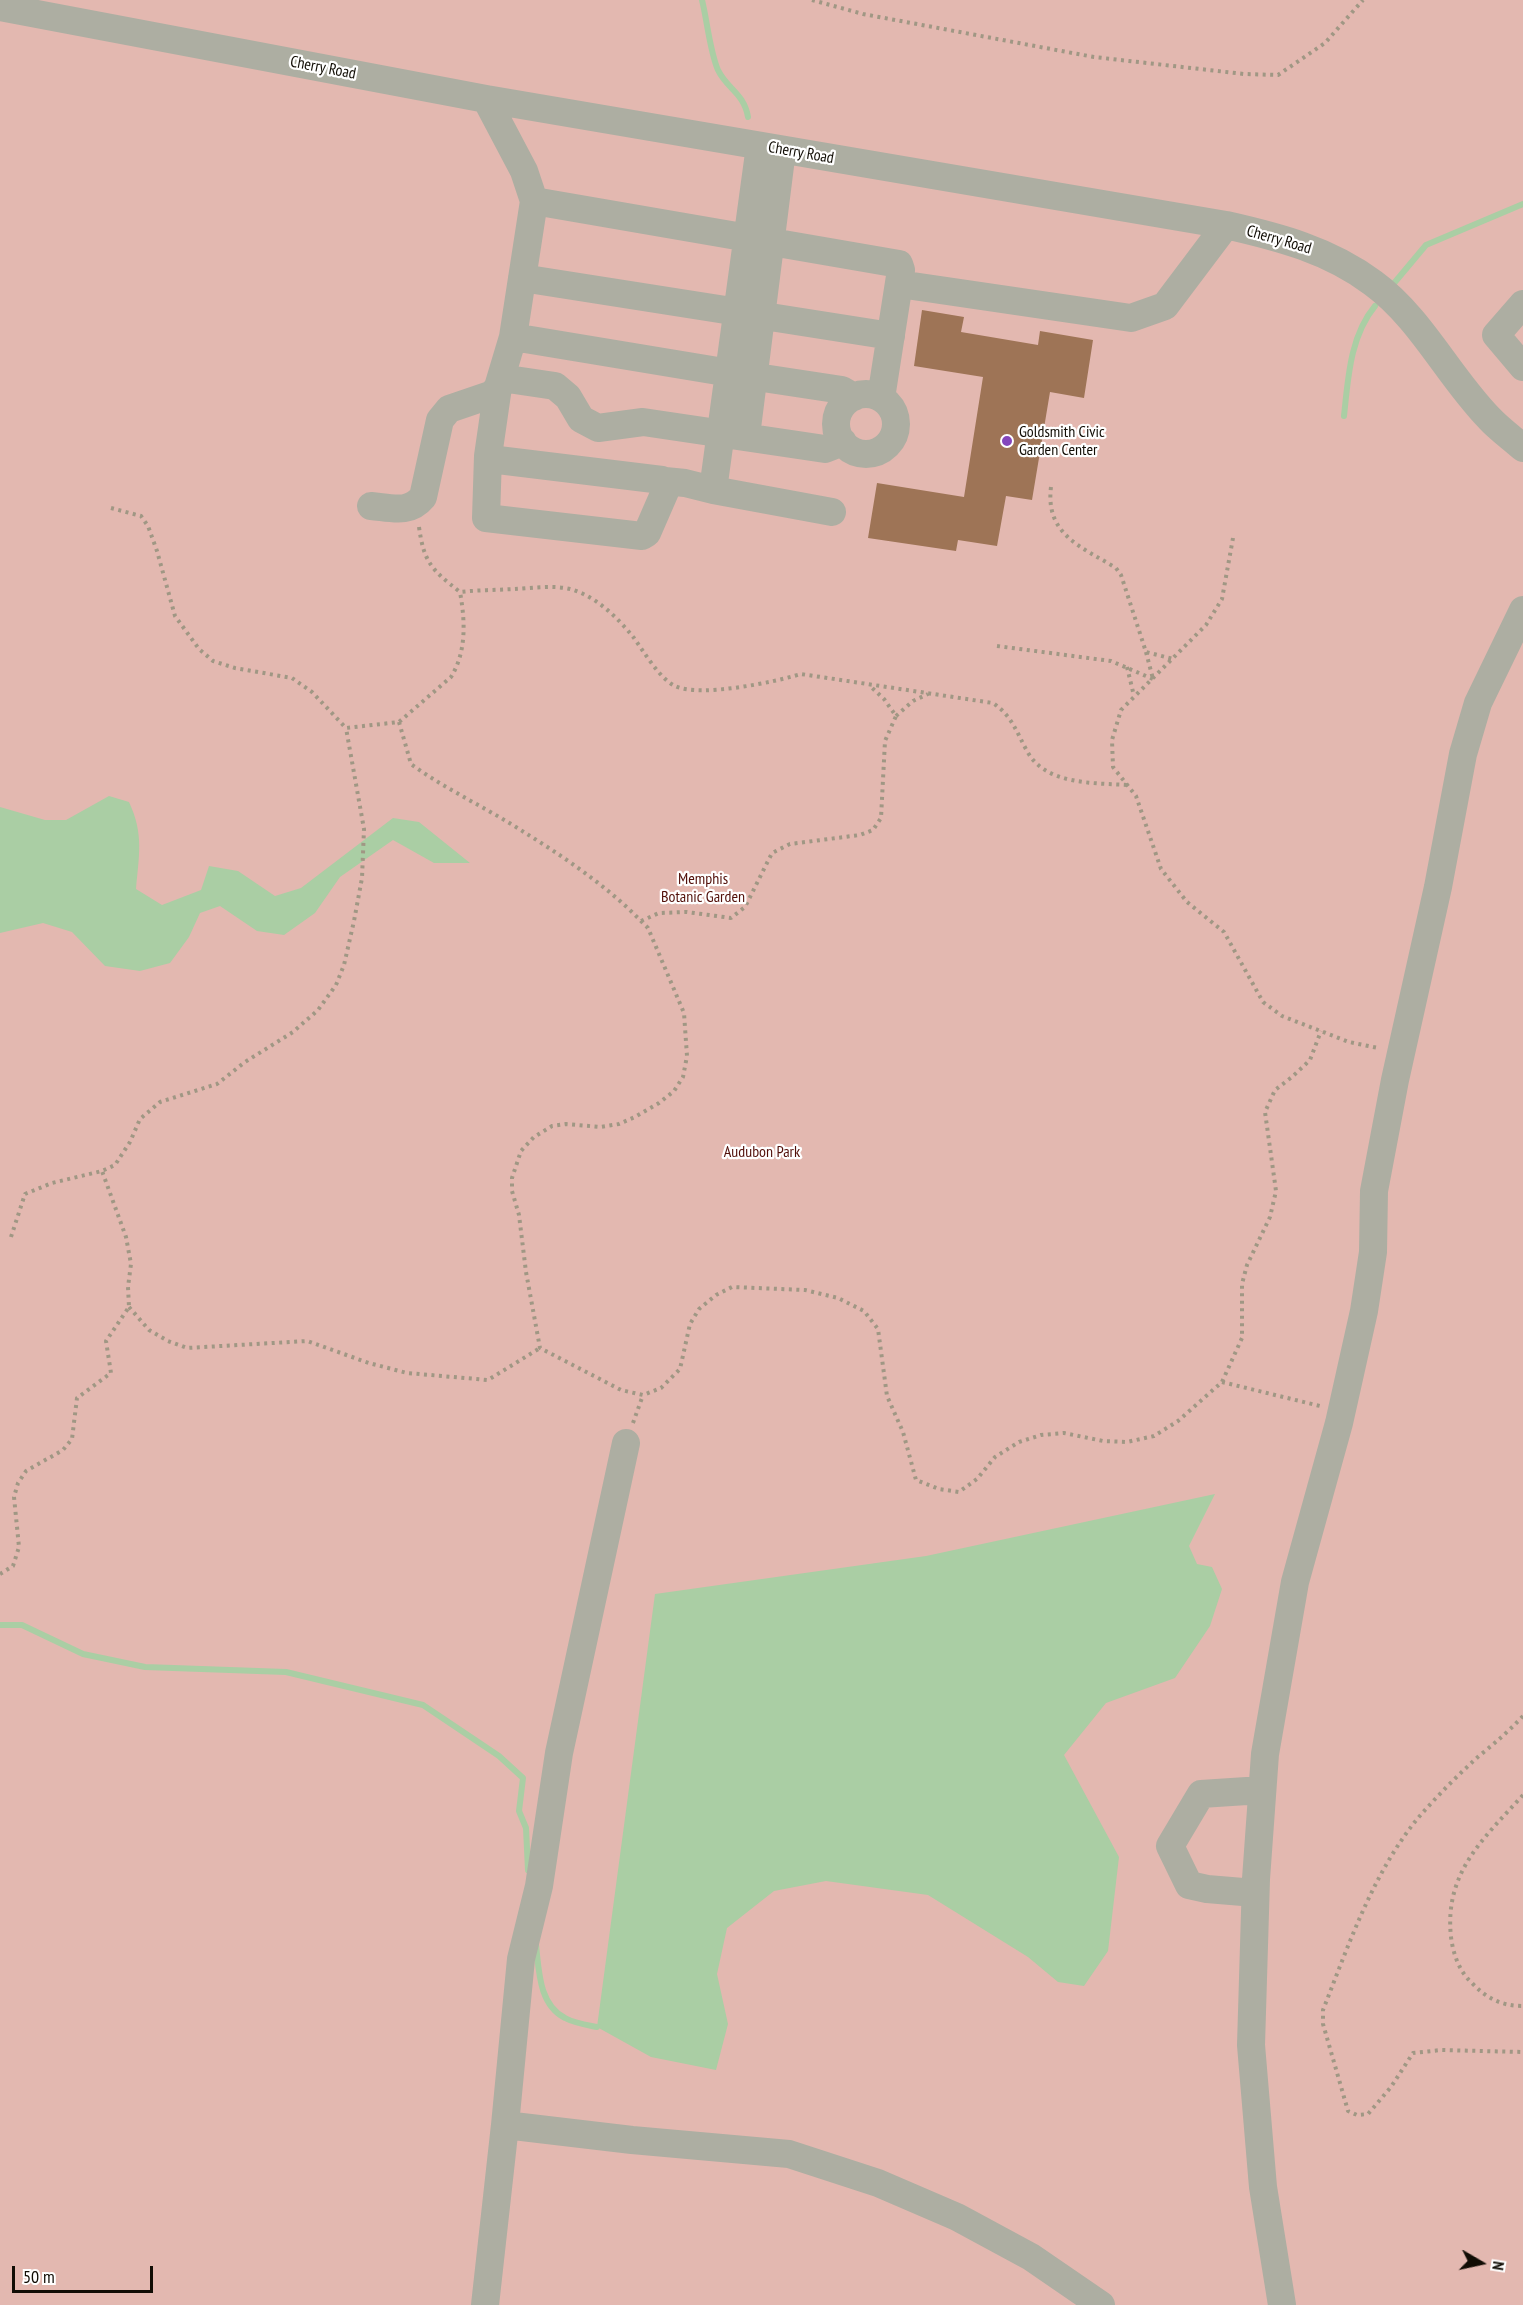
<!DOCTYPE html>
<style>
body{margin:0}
#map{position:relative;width:1523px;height:2305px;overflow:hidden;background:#fdf0d6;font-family:"PT Sans Narrow",sans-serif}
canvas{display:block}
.north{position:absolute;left:1451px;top:2233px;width:60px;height:60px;-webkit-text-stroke:4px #fff;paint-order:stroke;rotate:99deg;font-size:16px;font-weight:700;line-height:24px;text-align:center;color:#110d05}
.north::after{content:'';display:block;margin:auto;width:21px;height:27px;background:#110d05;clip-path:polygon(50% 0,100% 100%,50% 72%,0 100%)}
.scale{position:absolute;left:12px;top:2266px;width:141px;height:27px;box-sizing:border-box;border:3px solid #110d05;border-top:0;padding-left:8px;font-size:18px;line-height:21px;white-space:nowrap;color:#110d05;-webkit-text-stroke:4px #fff;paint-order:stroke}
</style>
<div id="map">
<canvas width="1523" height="2305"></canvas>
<div class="north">N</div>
<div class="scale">50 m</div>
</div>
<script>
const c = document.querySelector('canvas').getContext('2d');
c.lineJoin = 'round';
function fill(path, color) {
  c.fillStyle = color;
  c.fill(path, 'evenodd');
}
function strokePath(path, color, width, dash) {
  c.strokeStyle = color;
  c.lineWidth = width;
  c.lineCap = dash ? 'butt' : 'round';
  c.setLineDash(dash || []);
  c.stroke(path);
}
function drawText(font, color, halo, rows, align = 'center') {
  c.font = font + ' "PT Sans Narrow",sans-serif';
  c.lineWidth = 4.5;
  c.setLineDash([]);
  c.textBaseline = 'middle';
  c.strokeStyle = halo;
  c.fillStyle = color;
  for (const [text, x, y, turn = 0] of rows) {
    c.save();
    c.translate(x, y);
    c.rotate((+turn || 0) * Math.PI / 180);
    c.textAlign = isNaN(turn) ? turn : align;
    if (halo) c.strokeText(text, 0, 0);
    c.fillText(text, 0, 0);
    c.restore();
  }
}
const green = new Path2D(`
 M 0,0 L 1523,0 L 1523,2305 L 0,2305 Z`);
const water = new Path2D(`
 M 109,796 L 129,802 C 144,834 139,855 136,889 L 162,905 L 201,890 L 209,866 L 238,871 L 275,896 L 301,888 L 393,818 L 419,822 L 470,863 L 434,863 L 393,840 L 340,877 L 315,913 L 284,935 L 257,931 L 220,906 L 200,913 L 189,937 L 170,963 L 140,971 L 105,966 L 72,932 L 43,923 L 0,933 L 0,807 L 45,820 L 66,820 Z
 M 1215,1494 L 1189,1546 L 1197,1564 L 1212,1567 L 1222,1589 L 1210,1626 L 1175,1678 L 1106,1703 L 1064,1755 L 1119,1857 L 1108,1951 L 1084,1986 L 1058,1982 L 1028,1957 L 928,1895 L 826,1881 L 774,1891 L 727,1928 L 717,1974 L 728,2024 L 716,2070 L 651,2057 L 597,2027 L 655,1594 L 926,1556 Z`);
const stream = new Path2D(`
 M 702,0 C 707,20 710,52 718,70 C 727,89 744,93 748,117
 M 1395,282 L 1426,245 L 1523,204
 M 1344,416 C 1348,379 1350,336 1375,306
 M 0,1625 L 22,1625 L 83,1654 L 145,1667 L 286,1672 L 423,1705 L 499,1756 L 523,1778 L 519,1811 L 526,1828 L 528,1870
 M 536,1945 C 539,1971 539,2005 565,2018 C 574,2023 587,2025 597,2027`);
const building = new Path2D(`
 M 922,310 L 964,317 L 961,332 L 1038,345 L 1040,331 L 1093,340 L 1084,398 L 1050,392 L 1032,500 L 1006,496 L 997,546 L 958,540 L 956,551 L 868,538 L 877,483 L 964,497 L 983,377 L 914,366 Z`);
const path = new Path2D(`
 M 812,0 L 863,14 L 1094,57 L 1244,74 L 1278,75 L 1325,43 L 1363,0
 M 1051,487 C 1045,535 1082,547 1116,568 L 1121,575 L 1146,652 L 1173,659
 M 111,508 L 141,516 L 148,526 L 157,551 L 175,616 L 199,649 L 213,661 L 235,668 L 292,678 L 312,692 L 346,728 L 399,722 L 451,677 C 467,651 465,620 460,592
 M 419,527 C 424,563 432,570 460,592 C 478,590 497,590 515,589 C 532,588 553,585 570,589 C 596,596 618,618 634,638 C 644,652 660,679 675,686 C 699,698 775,682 801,674 L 993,703 C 1012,716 1016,731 1027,751 C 1045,785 1094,783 1128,785
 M 1233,538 L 1222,599 L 1206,625 L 1121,710 L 1112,740 L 1113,767 L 1136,796 L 1161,869 L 1187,902 L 1224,932 L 1263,1002 L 1282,1016 L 1349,1042 L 1378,1048
 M 997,646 L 1111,661 L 1153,679
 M 1146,652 L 1153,679
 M 1127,667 L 1134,696
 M 896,716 L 913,701 L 928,694
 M 399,722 L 411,764 C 445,789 483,806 519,829 C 561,855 606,885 641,921 L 648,928 L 684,1013 L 687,1056 L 683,1077 L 674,1091 L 659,1103 L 635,1117 L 619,1124 L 600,1127 L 566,1124 L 552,1126 L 534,1137 L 521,1151 L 512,1178 L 512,1191 L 519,1215 L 526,1272 L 540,1348 L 621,1390 L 643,1395 L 661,1388 L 680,1369 L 690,1324 L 699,1309 L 716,1295 L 732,1287 L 805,1290 L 838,1298 L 864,1311 L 878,1329 L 887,1396 L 903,1432 L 916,1480 L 939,1489 L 959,1492 L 977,1479 L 995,1457 L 1019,1442 L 1041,1435 L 1064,1433 L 1103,1441 L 1127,1442 L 1154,1436 L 1178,1421 L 1222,1382 L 1242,1338 L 1242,1284 L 1247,1265 L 1270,1217 L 1276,1191 L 1265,1112 L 1275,1090 L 1292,1077 L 1310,1060 L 1321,1031
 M 641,921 L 659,913 L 687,912 L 731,918 L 745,907 L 772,853 L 790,844 L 860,835 L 873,830 L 881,818 L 885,741 L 896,716 L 884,699 L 869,685
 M 11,1237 L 25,1194 L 52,1183 L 102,1171 L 115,1165 L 130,1142 L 140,1119 L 160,1102 L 217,1084 L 245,1062 L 293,1032 L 318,1010 L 336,985 L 344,965 L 354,921 L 362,878 L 364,829 L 346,728
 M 129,1307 L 149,1330 L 168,1341 L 187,1348 L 307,1341 L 369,1363 L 407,1373 L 488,1380 L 540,1348
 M 1222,1382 L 1320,1406
 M 633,1423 L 643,1395
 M 0,1574 L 13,1566 L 19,1547 L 14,1497 L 18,1483 L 26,1471 L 63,1450 L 72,1439 L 77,1398 L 111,1373 L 106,1341 L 129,1307 L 128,1287 L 131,1264 L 126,1237 L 102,1171
 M 1523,1716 C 1509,1731 1495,1743 1479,1756 C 1458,1775 1437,1796 1418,1818 C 1373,1873 1349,1944 1323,2010 L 1323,2024 L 1348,2111 L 1357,2115 L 1368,2114 L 1391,2087 L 1413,2053 L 1441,2050 L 1523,2052
 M 1523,1795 C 1483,1839 1444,1873 1451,1937 C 1453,1953 1459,1971 1471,1982 C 1486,1998 1501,2006 1523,2006`);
const minor = new Path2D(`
 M 0,7 L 486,99 L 1226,225 C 1279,237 1329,250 1373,283 C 1421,318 1448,376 1489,418 C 1499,429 1512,438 1523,448
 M 760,146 L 713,490 L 832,512
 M 534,201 L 899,264 L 901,270 L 881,398
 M 522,278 L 891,336
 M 899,284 L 1131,318 L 1165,306 L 1226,225
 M 1523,304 L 1496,335 L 1523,367
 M 513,337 L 730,373 L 842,390 L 854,397
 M 501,378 L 555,386 L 568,397 L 581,419 L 598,428 L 643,422 L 825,449 L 843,442
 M836 424a30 30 0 1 1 60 0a30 30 0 1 1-60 0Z
 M 746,436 L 782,150
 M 488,456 L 498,460 L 662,480 L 665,481 L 667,487 L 647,533 L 642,536 L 486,518 L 488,456 L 498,387
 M 665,481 L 685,483 L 713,490
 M 371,506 C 392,508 409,514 423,497 L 440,420 L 449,409 L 493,394 L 498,387 L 513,337 L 534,201 L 524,171 L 486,99
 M 626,1443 L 559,1753 L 539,1886 L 521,1959 L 505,2125 L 632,2140 L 789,2154 L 878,2183 L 957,2217 L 1031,2257 L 1101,2305
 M 1255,1893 L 1207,1889 L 1189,1885 L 1170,1846 L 1201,1794 L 1262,1790
 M 485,2305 L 505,2125
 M 1282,2305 L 1263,2187 L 1251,2045 L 1256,1879 L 1265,1754 L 1295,1582 L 1339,1423 L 1364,1311 L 1373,1252 L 1374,1191 L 1395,1080 L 1438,887 L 1463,754 L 1478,703 L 1523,610`);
const markers = [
 [1007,441,6,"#8446bc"]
];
const streetNames = [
 ["Cherry Road",323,68,11],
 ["Cherry Road",801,153,10],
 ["Cherry Road",1279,240,16]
];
const poiNames = [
 ["Goldsmith Civic",1019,432],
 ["Garden Center",1019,450]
];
const parkNames = [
 ["Memphis",703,879],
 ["Botanic Garden",703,897],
 ["Audubon Park",762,1152]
];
fill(green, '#e3b8b0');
fill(water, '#aacea4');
strokePath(stream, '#aacea4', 6);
fill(building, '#9e7456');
strokePath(path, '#a09784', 4, [3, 4.5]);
strokePath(minor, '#adaea2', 28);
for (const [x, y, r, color] of markers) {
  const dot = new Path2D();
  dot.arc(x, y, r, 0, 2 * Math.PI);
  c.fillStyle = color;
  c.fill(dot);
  strokePath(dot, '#fff', 2);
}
drawText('16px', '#110d05', '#fff', streetNames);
drawText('16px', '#110d05', '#fff', poiNames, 'left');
drawText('16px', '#52100a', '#fff', parkNames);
</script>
